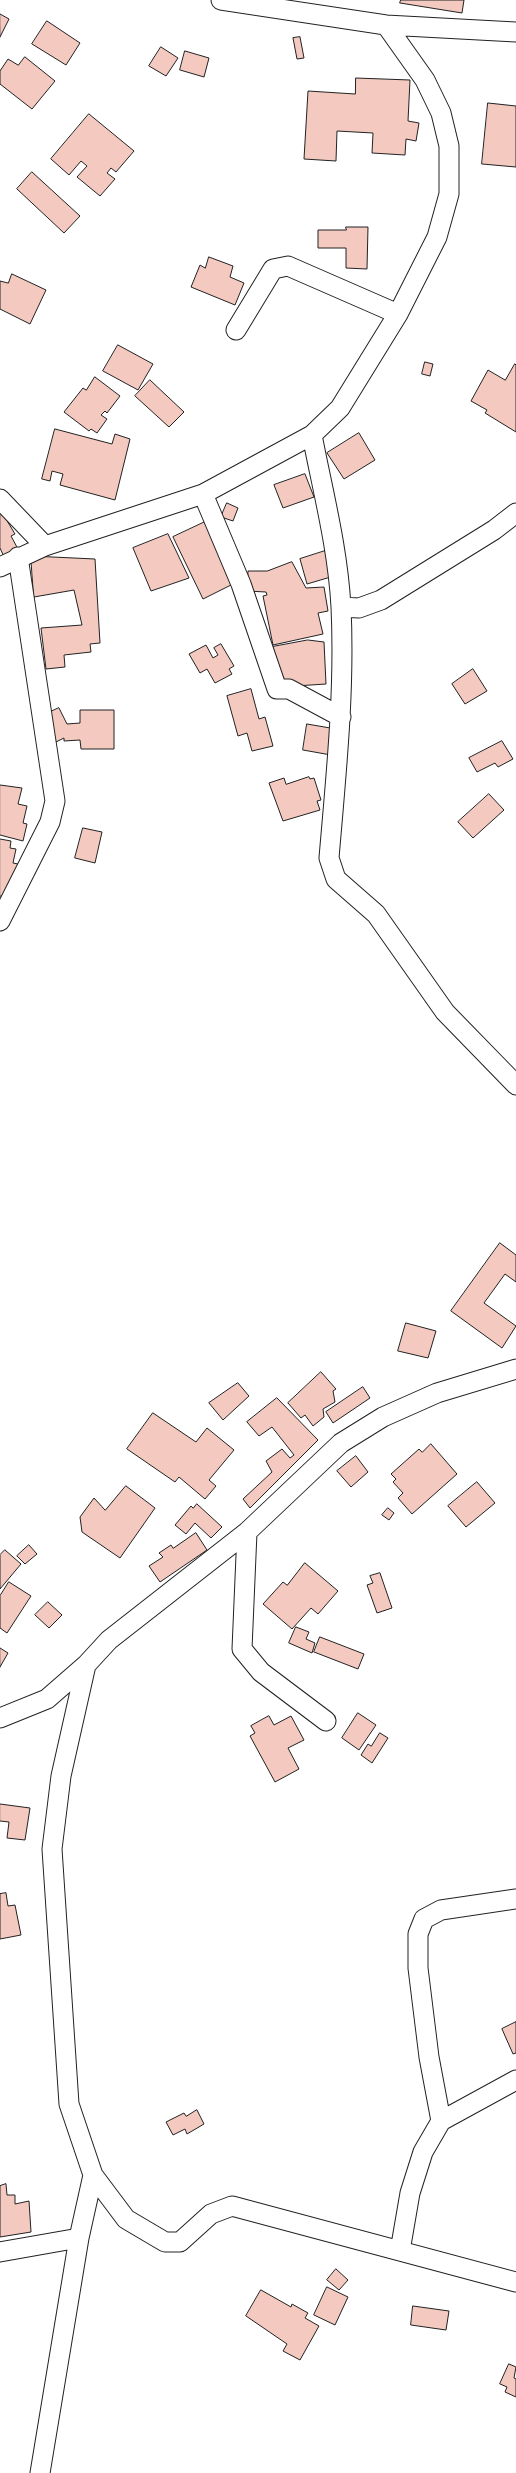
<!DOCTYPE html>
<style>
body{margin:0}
canvas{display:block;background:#fff}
</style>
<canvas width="516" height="2473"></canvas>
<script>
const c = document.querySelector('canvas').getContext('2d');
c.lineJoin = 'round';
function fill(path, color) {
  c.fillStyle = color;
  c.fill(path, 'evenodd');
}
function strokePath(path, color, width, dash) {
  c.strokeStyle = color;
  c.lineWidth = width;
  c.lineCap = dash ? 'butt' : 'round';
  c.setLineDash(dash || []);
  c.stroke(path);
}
const building = new Path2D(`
 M 401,0 L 464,0 L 462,13 L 400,3 Z
 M 0,14 L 9,19 L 0,37 Z
 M 47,21 L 80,43 L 66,65 L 32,44 Z
 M 300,37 L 304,58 L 297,59 L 293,38 Z
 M 161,47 L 178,58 L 166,76 L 149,66 Z
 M 185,51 L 209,58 L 204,77 L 180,70 Z
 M 25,57 L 55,81 L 32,109 L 0,84 L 0,71 L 8,59 L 18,65 Z
 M 356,78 L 410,80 L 408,121 L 419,123 L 416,141 L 406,139 L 405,155 L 372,153 L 373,133 L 337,131 L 336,161 L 304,159 L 308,91 L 355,94 Z
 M 488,103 L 516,106 L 516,167 L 482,164 Z
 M 89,114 L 134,151 L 116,172 L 111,168 L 107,173 L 115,179 L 100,196 L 77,177 L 87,166 L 81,161 L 69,175 L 51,159 Z
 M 32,172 L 80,216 L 64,233 L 17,189 Z
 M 346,227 L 368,227 L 367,269 L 346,268 L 346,248 L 318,248 L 318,230 L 346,230 Z
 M 209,257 L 233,266 L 230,277 L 244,283 L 235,305 L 191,287 L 200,265 L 205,268 Z
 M 12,274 L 46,290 L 30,324 L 0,309 L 0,281 L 8,283 Z
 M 118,345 L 153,364 L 138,390 L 103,371 Z
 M 425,362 L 433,364 L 430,376 L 422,374 Z
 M 515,364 L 516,365 L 516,432 L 485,413 L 487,410 L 471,401 L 488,370 L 505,380 Z
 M 95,377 L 120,396 L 107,413 L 105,411 L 101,415 L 107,419 L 97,433 L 91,429 L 89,431 L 64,412 L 83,388 L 86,390 Z
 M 150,380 L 184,412 L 169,427 L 135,396 Z
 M 55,429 L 112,444 L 115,434 L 130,439 L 115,500 L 60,485 L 63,474 L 52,471 L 50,481 L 42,479 Z
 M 359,433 L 375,460 L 344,479 L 327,453 Z
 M 305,474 L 314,497 L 283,508 L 274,485 Z
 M 227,503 L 238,508 L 233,521 L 221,517 Z
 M 0,509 L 15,534 L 11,536 L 18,549 L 4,557 L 0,548 Z
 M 205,522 L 235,583 L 203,599 L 173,537 Z
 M 168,534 L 189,578 L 151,591 L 133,548 Z
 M 325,551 L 334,576 L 307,584 L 300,559 Z
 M 31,556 L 95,559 L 100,643 L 90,644 L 91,652 L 64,655 L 65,667 L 46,669 L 41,628 L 82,625 L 74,590 L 34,597 Z
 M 292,562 L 306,588 L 324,587 L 328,611 L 318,613 L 323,634 L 273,645 L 263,596 L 267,595 L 266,592 L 247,591 L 248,571 L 267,571 Z
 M 308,640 L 324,642 L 326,684 L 280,687 L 272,647 Z
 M 221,644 L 234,666 L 229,669 L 232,674 L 215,683 L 207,669 L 200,673 L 189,654 L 206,645 L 213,658 L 218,655 L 214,648 Z
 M 473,669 L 487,691 L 465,704 L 452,684 Z
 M 251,689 L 259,719 L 265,717 L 273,746 L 252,751 L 247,733 L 238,736 L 227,696 Z
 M 59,708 L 67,724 L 80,723 L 80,710 L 114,710 L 114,749 L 81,749 L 80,740 L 64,741 L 64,738 L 56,742 L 44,715 Z
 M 307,724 L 336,729 L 331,755 L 303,750 Z
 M 502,741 L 513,759 L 498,767 L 495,763 L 477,772 L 469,758 Z
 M 309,777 L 310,779 L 314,778 L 321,800 L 317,801 L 320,810 L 283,821 L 269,783 L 284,778 L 286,784 Z
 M 0,785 L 22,788 L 18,804 L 27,806 L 23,823 L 27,824 L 23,841 L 0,835 Z
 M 489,794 L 504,810 L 473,838 L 458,822 Z
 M 83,828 L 102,832 L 95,863 L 75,858 Z
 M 0,839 L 11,841 L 10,848 L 16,849 L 13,863 L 18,864 L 13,888 L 5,897 L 0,896 Z
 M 500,1243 L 516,1255 L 516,1282 L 505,1274 L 484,1303 L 516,1326 L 502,1348 L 451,1311 Z
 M 406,1323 L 436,1331 L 428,1358 L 398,1351 Z
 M 321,1372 L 336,1389 L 333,1391 L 335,1402 L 323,1409 L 324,1417 L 313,1426 L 305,1415 L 301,1418 L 288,1403 Z
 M 238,1383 L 249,1396 L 223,1420 L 209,1403 Z
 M 363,1387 L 370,1398 L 333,1423 L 326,1412 Z
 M 277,1398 L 318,1440 L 250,1508 L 243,1499 L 272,1472 L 266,1461 L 282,1449 L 290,1458 L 294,1455 L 272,1427 L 259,1436 L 247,1422 Z
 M 153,1413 L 196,1442 L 207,1428 L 234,1450 L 209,1480 L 216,1486 L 205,1499 L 179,1477 L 175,1482 L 127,1449 Z
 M 431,1444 L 457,1474 L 412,1514 L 398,1498 L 403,1493 L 393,1482 L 396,1479 L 391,1474 L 419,1449 L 422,1452 Z
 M 356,1456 L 368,1472 L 351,1487 L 337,1471 Z
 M 477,1482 L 495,1503 L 466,1527 L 448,1506 Z
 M 126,1486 L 155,1508 L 120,1558 L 82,1532 L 80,1517 L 94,1498 L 105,1510 Z
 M 197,1504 L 222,1527 L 211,1538 L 195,1523 L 186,1534 L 175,1525 L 191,1506 L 193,1508 Z
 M 388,1508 L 394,1513 L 389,1520 L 382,1515 Z
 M 196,1533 L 207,1550 L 160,1582 L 149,1566 L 163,1557 L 159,1553 L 171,1545 L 173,1548 Z
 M 29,1545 L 37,1554 L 25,1564 L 17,1556 Z
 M 5,1550 L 21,1564 L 0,1589 L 0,1555 Z
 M 305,1563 L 338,1591 L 318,1614 L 311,1608 L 292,1629 L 263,1604 L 283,1582 L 287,1585 Z
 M 380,1573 L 392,1608 L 377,1613 L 367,1585 L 373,1583 L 370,1576 Z
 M 9,1582 L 31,1596 L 7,1633 L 0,1628 L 0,1596 Z
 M 48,1602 L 62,1615 L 49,1628 L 35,1615 Z
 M 296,1627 L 309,1632 L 306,1639 L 315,1643 L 312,1653 L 289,1643 Z
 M 320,1637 L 364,1654 L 358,1669 L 314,1652 Z
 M 0,1648 L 8,1653 L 0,1667 Z
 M 358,1713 L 376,1725 L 359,1750 L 342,1738 Z
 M 269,1716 L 274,1725 L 291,1716 L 304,1740 L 288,1748 L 299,1769 L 275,1782 L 250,1736 L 255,1733 L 251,1726 Z
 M 380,1733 L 388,1738 L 372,1763 L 361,1755 L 368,1744 L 371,1746 Z
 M 0,1804 L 30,1808 L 25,1840 L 7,1838 L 9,1822 L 0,1821 Z
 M 6,1893 L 8,1906 L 15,1905 L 21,1935 L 0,1939 L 0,1894 Z
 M 516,2022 L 516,2053 L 513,2054 L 502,2029 Z
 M 197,2110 L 204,2124 L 187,2134 L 185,2129 L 173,2135 L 166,2122 L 184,2113 L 186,2116 Z
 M 6,2184 L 7,2195 L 15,2195 L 15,2204 L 29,2201 L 31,2232 L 0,2237 L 0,2186 Z
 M 336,2269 L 348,2280 L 339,2290 L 327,2280 Z
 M 327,2287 L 348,2297 L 335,2325 L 314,2315 Z
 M 261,2290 L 291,2307 L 292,2304 L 308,2313 L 305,2318 L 319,2326 L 300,2360 L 283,2351 L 287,2344 L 246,2316 Z
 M 413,2306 L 449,2311 L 446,2330 L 411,2325 Z
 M 509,2364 L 516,2367 L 514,2378 L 516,2379 L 516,2397 L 505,2392 L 507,2387 L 500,2384 Z`);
const minor = new Path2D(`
 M 221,0 L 386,25 L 516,32
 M 236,330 L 273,269 L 288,266 L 398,314
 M 312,435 C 323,492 338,549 341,607 C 345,691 336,775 329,858 L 336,879 L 376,914 L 445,1012 L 516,1085
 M 203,494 L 241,584 L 277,689 L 289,689 L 341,717
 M 0,499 L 45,546
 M 0,567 L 45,546 L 203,494 L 312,435 L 340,408 L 398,314 L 437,237 L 449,194 L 449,146 L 441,113 L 425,80 L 386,25
 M 341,607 L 359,608 L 381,600 L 494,530 L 516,513
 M 0,921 L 50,822 L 55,801 L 18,557
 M 516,1369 L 437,1393 L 383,1417 L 341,1443 L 247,1532 L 109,1640 L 86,1665 L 61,1776 L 52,1849 L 69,2104 L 93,2175 L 126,2219 L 165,2242 L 180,2242 L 211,2214 L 232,2206 L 516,2282
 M 247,1532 L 242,1649 L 261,1672 L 326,1721
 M 0,1718 L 47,1699 L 86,1665
 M 441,2121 L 429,2057 L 418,1968 L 418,1934 L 424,1919 L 441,1910 L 516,1899
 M 400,2251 L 410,2193 L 423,2152 L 441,2121 L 516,2080
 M 0,2252 L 79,2238
 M 40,2473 L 79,2238 L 93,2175`);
fill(building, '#f3c9c0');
strokePath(building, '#222', 1);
strokePath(minor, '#222', 21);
strokePath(minor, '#fff', 19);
</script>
